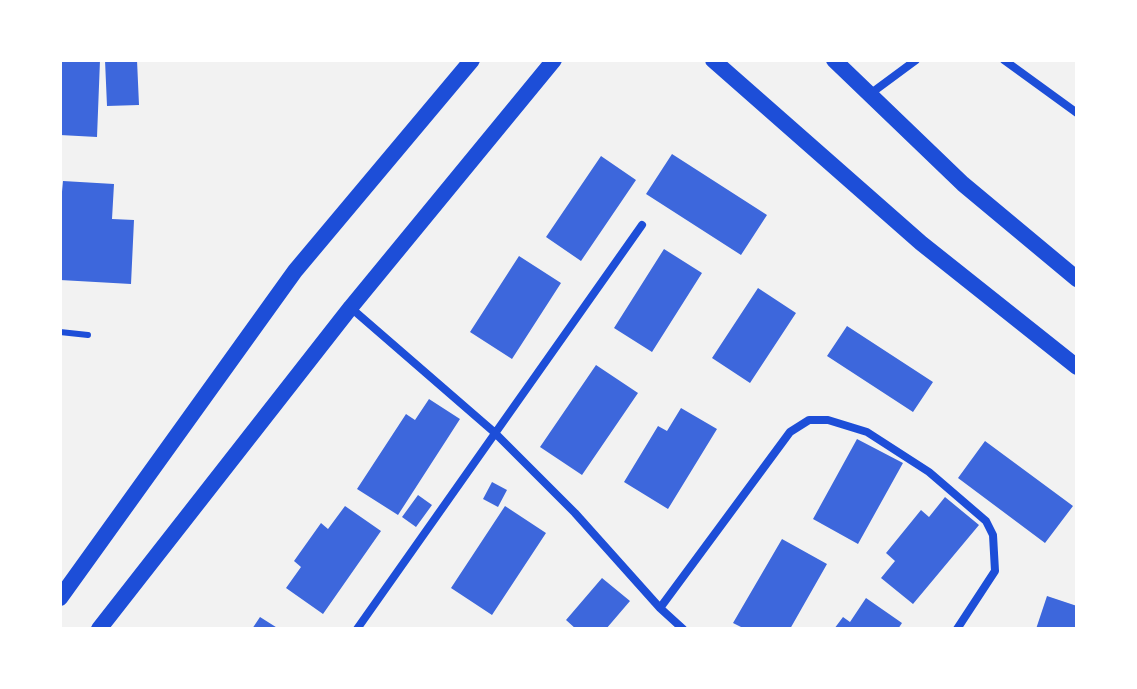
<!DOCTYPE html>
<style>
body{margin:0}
#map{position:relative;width:1137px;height:689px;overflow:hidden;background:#f2f2f2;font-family:Bitter,serif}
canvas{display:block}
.frame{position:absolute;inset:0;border:62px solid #fff;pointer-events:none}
</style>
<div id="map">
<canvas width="1137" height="689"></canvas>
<div class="frame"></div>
</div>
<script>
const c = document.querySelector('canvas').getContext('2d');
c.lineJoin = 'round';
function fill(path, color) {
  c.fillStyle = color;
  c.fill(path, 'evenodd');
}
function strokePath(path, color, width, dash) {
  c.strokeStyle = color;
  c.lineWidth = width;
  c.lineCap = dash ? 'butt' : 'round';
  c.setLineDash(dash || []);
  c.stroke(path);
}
const building = new Path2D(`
 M 60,60 L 100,60 L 97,137 L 60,135 Z
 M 105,60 L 137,60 L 139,105 L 107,106 Z
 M 672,154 L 767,215 L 741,255 L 646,194 Z
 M 601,156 L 636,180 L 581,261 L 546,237 Z
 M 63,181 L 114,184 L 112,219 L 134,220 L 131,284 L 60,280 L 60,213 Z
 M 664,249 L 702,273 L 652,352 L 614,328 Z
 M 519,256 L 561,283 L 512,359 L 470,332 Z
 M 758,288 L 796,313 L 750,383 L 712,358 Z
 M 847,326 L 933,382 L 913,412 L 827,356 Z
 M 596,365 L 638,393 L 582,475 L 540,447 Z
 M 429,399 L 460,419 L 398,515 L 357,489 L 406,414 L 415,420 Z
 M 681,408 L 717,429 L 668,509 L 624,482 L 658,426 L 667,431 Z
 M 857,439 L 903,463 L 858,544 L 813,519 Z
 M 985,441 L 1073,506 L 1045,543 L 958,478 Z
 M 492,482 L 507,490 L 498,507 L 483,499 Z
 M 418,495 L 432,505 L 416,527 L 402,517 Z
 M 945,497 L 979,525 L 913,604 L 881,578 L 895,561 L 886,553 L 921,510 L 929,517 Z
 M 345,506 L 381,531 L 323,614 L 286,588 L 301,567 L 294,561 L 321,523 L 328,529 Z
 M 505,506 L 546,533 L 492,615 L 451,588 Z
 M 782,539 L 827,564 L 790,629 L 745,629 L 733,623 Z
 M 602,578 L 630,601 L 606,629 L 576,629 L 566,620 Z
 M 1047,596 L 1077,606 L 1077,629 L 1036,629 Z
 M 866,598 L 902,623 L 898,629 L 834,629 L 843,617 L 850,622 Z
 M 260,617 L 279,629 L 252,629 Z`);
const service = new Path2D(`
 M 60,332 L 88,335`);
const minor = new Path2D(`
 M 1004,60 L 1077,113
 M 870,94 L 916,60
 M 351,308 L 494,432 L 575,513 L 660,608 L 683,629
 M 660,608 L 790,432 L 809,420 L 828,420 L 867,432 L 929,472 L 986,521 L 993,535 L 995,571 L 957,629
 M 357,629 L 642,225`);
const secondary = new Path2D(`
 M 713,60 L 921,243 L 1077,367
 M 834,60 L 963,184 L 1077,279
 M 60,598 L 295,271 L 472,60
 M 99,629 L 351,307 L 554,60`);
fill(building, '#3d67dc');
strokePath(service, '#1d4ed8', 6);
strokePath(minor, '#1d4ed8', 8);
strokePath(secondary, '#1d4ed8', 16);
</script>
